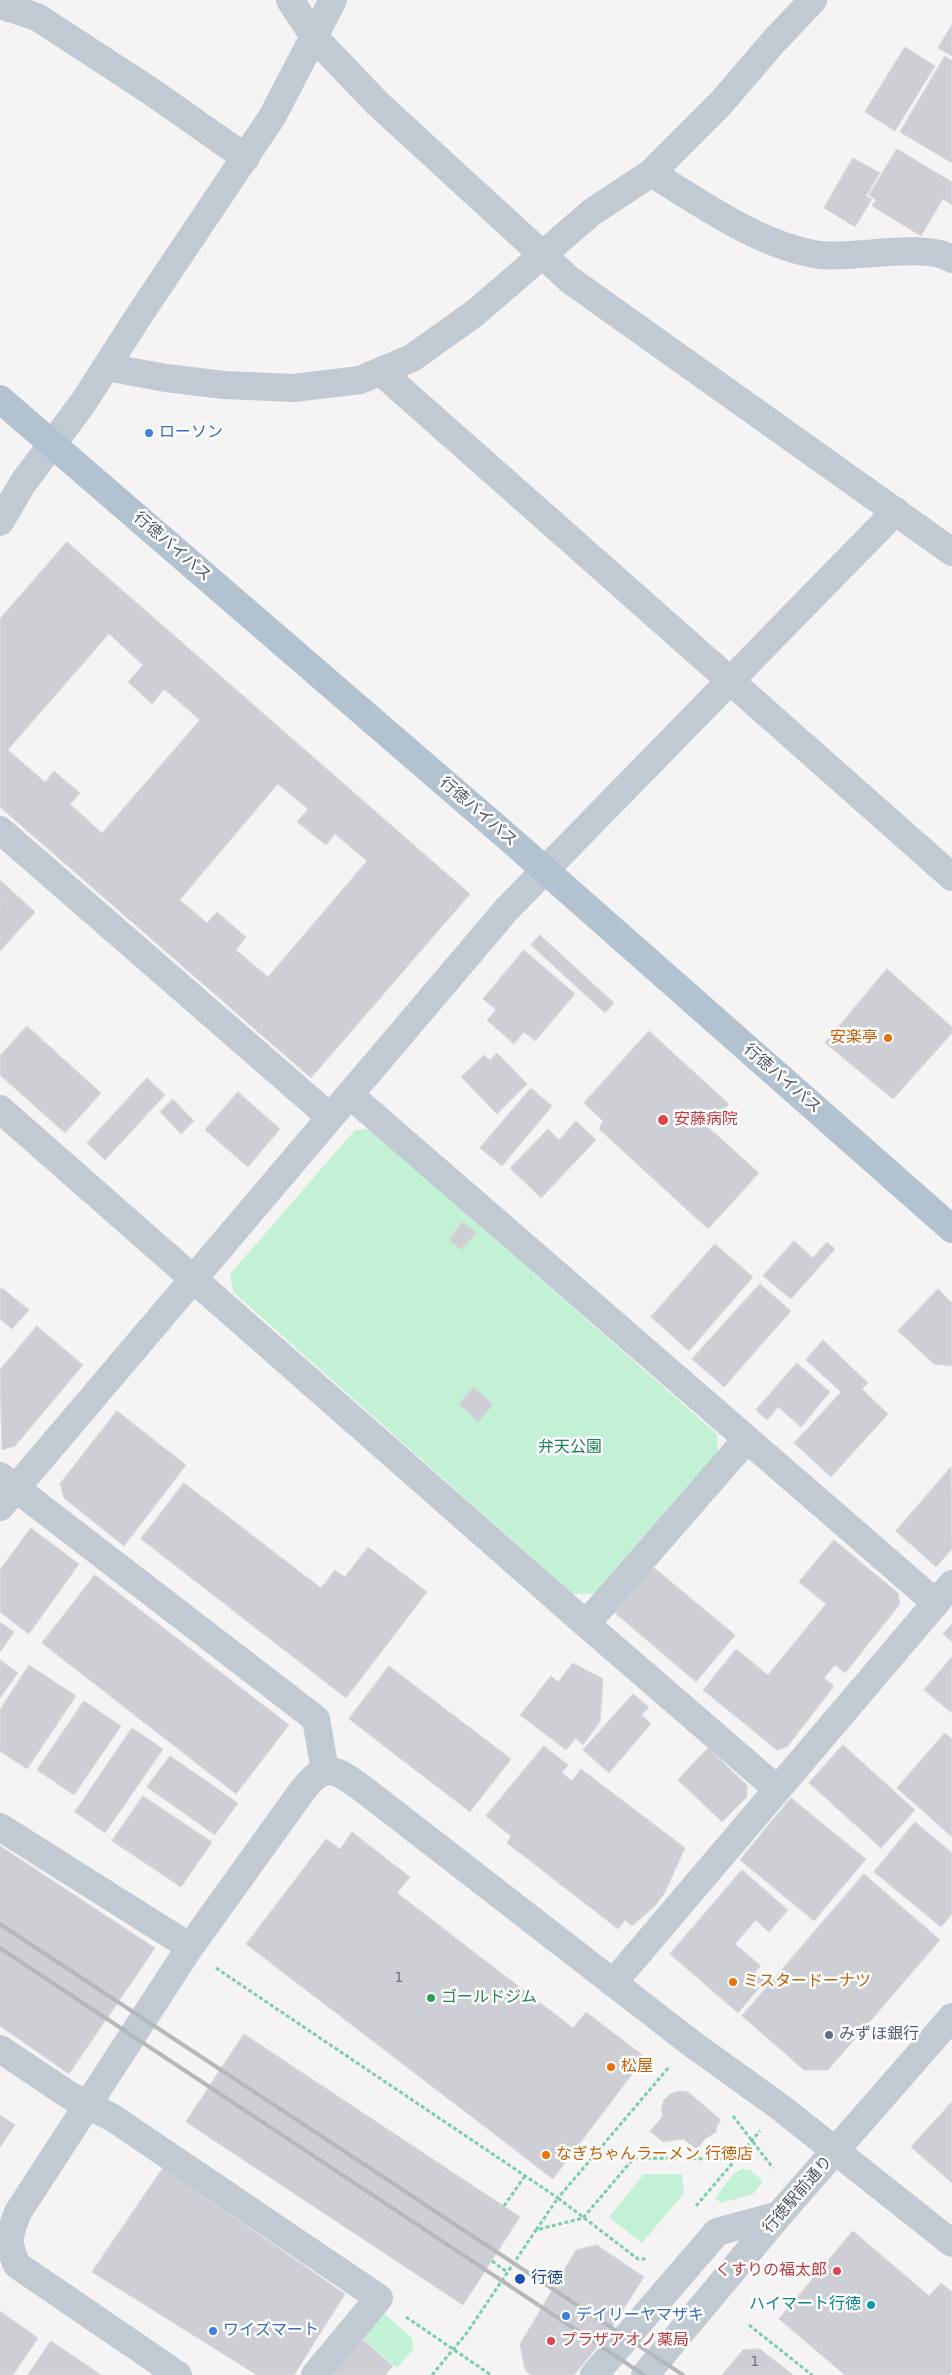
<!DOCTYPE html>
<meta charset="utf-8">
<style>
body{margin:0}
canvas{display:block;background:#f5f3f3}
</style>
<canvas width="952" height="2375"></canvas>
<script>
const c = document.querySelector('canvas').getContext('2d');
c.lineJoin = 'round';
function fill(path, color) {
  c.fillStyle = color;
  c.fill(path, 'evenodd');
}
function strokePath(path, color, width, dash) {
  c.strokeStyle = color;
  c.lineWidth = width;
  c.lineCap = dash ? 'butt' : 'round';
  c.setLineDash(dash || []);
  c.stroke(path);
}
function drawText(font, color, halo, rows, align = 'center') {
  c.font = font + ' "DejaVu Sans","Noto Sans JP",sans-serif';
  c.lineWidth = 5;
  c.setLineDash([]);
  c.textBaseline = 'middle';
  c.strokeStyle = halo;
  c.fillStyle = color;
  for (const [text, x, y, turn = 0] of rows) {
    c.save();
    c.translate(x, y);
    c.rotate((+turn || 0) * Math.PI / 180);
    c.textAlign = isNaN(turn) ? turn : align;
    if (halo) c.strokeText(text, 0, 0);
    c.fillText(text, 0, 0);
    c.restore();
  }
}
const green = new Path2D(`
 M 369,1129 L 717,1434 L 718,1451 L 593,1594 L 573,1594 L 233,1292 L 230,1274 L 355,1130 Z
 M 742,2169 L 750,2170 L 763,2181 L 753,2194 L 721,2203 L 715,2198 L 734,2173 Z
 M 644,2174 L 682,2174 L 684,2193 L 642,2243 L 609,2217 Z
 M 381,2311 L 412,2338 L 413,2349 L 397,2368 L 359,2335 Z`);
const building = new Path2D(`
 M 952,25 L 952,56 L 938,48 Z
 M 905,47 L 935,66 L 895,131 L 865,112 Z
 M 945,56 L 952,61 L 952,163 L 900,132 Z
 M 897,149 L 952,182 L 952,205 L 943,199 L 921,236 L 872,206 L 876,200 L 869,195 Z
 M 853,158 L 880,173 L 866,196 L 872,199 L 855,227 L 824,208 Z
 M 67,542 L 470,894 L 311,1078 L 0,807 L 0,619 ZM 109,634 L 143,665 L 128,682 L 152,704 L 164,689 L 200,720 L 102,833 L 70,804 L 80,793 L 54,771 L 45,782 L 8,750 ZM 278,784 L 308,809 L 297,822 L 326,845 L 335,834 L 367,861 L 268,977 L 236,950 L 246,937 L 217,912 L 207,923 L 180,900 Z
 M 0,880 L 35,912 L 0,951 Z
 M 540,935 L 614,1003 L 605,1013 L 531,945 Z
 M 524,950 L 575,994 L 535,1041 L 524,1032 L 514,1044 L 487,1020 L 496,1010 L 483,999 Z
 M 887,969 L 952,1027 L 952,1033 L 893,1099 L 825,1043 Z
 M 27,1026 L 101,1093 L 65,1133 L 0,1075 L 0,1056 Z
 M 649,1031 L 729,1104 L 708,1127 L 759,1173 L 708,1229 L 599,1129 L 603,1121 L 584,1103 Z
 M 497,1053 L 527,1084 L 497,1114 L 461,1077 L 484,1055 L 490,1060 Z
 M 147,1078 L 165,1095 L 105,1160 L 87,1143 Z
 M 531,1088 L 552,1106 L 502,1166 L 480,1148 Z
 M 238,1092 L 280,1129 L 248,1167 L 205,1130 Z
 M 173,1099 L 194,1121 L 181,1134 L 160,1112 Z
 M 576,1121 L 596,1140 L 541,1198 L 510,1168 L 548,1129 L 559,1140 Z
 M 463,1222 L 476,1233 L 461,1250 L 449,1239 Z
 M 794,1241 L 813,1258 L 827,1242 L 835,1249 L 791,1299 L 763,1276 Z
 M 715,1244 L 753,1277 L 689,1351 L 651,1317 Z
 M 760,1284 L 791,1311 L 724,1387 L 692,1359 Z
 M 2,1288 L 29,1310 L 12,1329 L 0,1319 L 0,1290 Z
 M 938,1289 L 952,1303 L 952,1366 L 934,1364 L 898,1331 Z
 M 37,1326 L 83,1365 L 15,1446 L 2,1450 L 0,1370 Z
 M 823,1340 L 868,1383 L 862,1389 L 888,1414 L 831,1477 L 794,1443 L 841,1392 L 806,1360 Z
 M 797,1363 L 830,1392 L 801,1427 L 778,1407 L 767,1420 L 756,1410 Z
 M 474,1387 L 493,1405 L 478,1422 L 459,1404 Z
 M 117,1411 L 186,1465 L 124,1546 L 64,1498 L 60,1484 Z
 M 951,1467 L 952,1549 L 936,1567 L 896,1531 Z
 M 184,1483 L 321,1588 L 335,1570 L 345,1577 L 368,1547 L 427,1592 L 346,1698 L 141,1539 Z
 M 31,1528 L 79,1564 L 29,1634 L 0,1612 L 0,1570 Z
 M 834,1540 L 898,1593 L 900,1604 L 845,1673 L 835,1665 L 824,1678 L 834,1686 L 787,1747 L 777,1750 L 703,1690 L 736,1649 L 768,1675 L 826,1604 L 799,1582 Z
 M 653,1567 L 735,1635 L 696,1682 L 615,1613 Z
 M 95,1575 L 289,1725 L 236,1794 L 42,1643 Z
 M 0,1622 L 14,1632 L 0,1652 Z
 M 952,1624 L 952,1642 L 943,1634 Z
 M 952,1657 L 952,1713 L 924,1690 Z
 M 0,1660 L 18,1673 L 0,1698 Z
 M 573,1663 L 603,1679 L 600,1722 L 583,1745 L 576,1738 L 566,1750 L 520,1715 L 551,1676 L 558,1682 Z
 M 29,1665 L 76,1696 L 27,1769 L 0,1751 L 0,1710 Z
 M 389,1666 L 511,1759 L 470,1812 L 349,1719 Z
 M 633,1694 L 649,1707 L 642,1715 L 651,1724 L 609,1773 L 583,1750 Z
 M 84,1701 L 121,1726 L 74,1795 L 37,1770 Z
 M 132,1728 L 163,1749 L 105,1833 L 75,1812 Z
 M 945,1733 L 952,1739 L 952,1837 L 897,1788 Z
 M 843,1745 L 915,1810 L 881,1848 L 809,1783 Z
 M 544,1746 L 568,1765 L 562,1773 L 572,1781 L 581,1769 L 685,1848 L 664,1894 L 655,1906 L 632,1926 L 625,1920 L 618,1929 L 507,1843 L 511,1836 L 486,1816 Z
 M 708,1748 L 747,1785 L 747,1797 L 722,1822 L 678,1780 Z
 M 170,1756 L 238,1803 L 215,1835 L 147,1787 Z
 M 143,1796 L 212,1842 L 181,1887 L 112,1841 Z
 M 791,1798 L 866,1859 L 814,1921 L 740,1860 Z
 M 915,1822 L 952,1853 L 952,1914 L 941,1927 L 874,1872 Z
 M 352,1832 L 410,1877 L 397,1893 L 573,2028 L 586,2012 L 645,2057 L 553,2179 L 246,1944 L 326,1839 L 340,1849 Z
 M 0,1846 L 155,1948 L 69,2074 L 0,2026 Z
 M 742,1870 L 788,1910 L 769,1932 L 756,1920 L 735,1944 L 761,1966 L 755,1972 L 765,1981 L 738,2013 L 670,1954 Z
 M 864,1874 L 940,1940 L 828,2070 L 804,2070 L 742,2016 Z
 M 244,2034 L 520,2217 L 463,2305 L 186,2122 Z
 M 679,2091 L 688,2092 L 721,2120 L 717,2125 L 716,2132 L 705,2139 L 697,2149 L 683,2139 L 663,2142 L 650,2131 L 663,2116 L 661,2109 L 664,2100 L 670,2094 Z
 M 952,2102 L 952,2183 L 911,2147 Z
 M 0,2115 L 15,2125 L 0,2147 Z
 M 163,2168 L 345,2294 L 294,2375 L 257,2375 L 92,2272 Z
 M 853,2231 L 929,2296 L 941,2283 L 952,2292 L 952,2372 L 949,2375 L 845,2375 L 779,2319 Z
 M 597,2245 L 644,2277 L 607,2335 L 574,2375 L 531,2375 L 525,2370 L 520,2344 L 576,2250 Z
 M 0,2311 L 38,2338 L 13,2375 L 0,2375 Z
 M 360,2337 L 393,2366 L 385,2375 L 327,2375 Z
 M 51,2341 L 101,2375 L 28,2375 Z
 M 760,2349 L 793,2375 L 722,2375 L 743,2350 Z`);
const path = new Path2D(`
 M 216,1968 L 558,2198 L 669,2067
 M 733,2116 L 773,2168
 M 504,2206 L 525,2176
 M 696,2206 L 760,2131
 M 536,2230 L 558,2198 L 638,2259 L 648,2259
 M 492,2261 L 507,2272
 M 406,2317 L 491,2375
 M 749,2325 L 812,2375
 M 432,2375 L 466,2334 L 536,2230 L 583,2218 L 634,2158 L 737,2159`);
const minor = new Path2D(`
 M 290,0 L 315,38 L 377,103 L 570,280 L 952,552
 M 0,5 L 37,17 L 149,90 L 246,158
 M 651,173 C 703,204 759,246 820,255 C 853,259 925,242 952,259
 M 106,367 L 166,378 L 224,385 L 294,388 L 360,380 L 412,358 L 475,313 L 592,212 L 651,173 L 721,103 L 775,40 L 813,0
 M 381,372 L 952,877
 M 0,522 L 23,483 L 83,403 L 140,314 L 272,117 L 333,0
 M 0,830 L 330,1117
 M 350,1095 L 936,1603
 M 0,1109 L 586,1624 L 777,1789
 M 0,1476 L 316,1719 L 325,1771
 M 0,1507 L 507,909 L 896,511
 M 586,1624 L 747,1439
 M 0,1827 L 190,1947
 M 613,1983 L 952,1584
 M 0,2049 L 69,2095 L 113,2118 L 379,2298 L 315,2375
 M 178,2375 L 17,2265 C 6,2241 9,2235 18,2212 L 190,1947 L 302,1791 C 325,1761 336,1769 363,1789 L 691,2043 L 780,2107 L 952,2243
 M 594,2375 L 717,2232 L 779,2215
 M 645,2375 L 779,2215 L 952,2017`);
const major = new Path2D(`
 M 0,399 L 512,841 L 952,1229`);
const rail = new Path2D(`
 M 0,1924 L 683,2375
 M 0,1948 L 644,2375`);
const markers = [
 [149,433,5,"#3f7fe0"],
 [888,1038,5,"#e8710a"],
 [663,1120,6,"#e0444e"],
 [733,1982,5,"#e8710a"],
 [431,1998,5,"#2e9e5b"],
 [829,2035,5,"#5c6f8a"],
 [611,2067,5,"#e8710a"],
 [546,2155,5,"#e8710a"],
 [837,2271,5,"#e0444e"],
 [520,2279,6,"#1a4fb4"],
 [871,2305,5,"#0f9aa8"],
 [566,2316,5,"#3f7fe0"],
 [213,2331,5,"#3f7fe0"],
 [551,2341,5,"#e0444e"]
];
const numberNames = [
 ["1",399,1978],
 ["1",755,2362]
];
const shopNames = [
 ["ローソン",159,433],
 ["デイリーヤマザキ",576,2316],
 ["ワイズマート",223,2331]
];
const streetNames = [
 ["行徳バイパス",172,547,41],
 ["行徳バイパス",478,812,41],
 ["行徳バイパス",782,1079,41],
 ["行徳駅前通り",798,2195,-49]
];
const foodNames = [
 ["安楽亭",878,1038,"right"],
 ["ミスタードーナツ",743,1982],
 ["松屋",621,2067],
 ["なぎちゃんラーメン 行徳店",556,2155]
];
const healthNames = [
 ["安藤病院",674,1120],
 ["くすりの福太郎",827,2271,"right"],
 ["プラザアオノ薬局",561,2341]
];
const parkNames = [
 ["弁天公園",570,1448]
];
const leisureNames = [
 ["ゴールドジム",441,1998]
];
const serviceNames = [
 ["みずほ銀行",839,2035]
];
const transitNames = [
 ["行徳",531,2279]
];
const cultureNames = [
 ["ハイマート行徳",861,2305]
];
fill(green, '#c3f1d5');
fill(building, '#cdcfd5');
strokePath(building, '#d7d9de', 1);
strokePath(path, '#7ad0a6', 3, [4, 2.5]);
strokePath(minor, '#c1cad2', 28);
strokePath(major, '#b3c2d1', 28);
strokePath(rail, '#b5b8bd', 4);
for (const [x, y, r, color] of markers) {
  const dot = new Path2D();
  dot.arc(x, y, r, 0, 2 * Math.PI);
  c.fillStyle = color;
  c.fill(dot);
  strokePath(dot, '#fff', 2);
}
drawText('14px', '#6b747e', null, numberNames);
drawText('16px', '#366cbe', '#fff', shopNames, 'left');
drawText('16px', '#4a5661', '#fff', streetNames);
drawText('16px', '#c56008', '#fff', foodNames, 'left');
drawText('16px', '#be3a42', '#fff', healthNames, 'left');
drawText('16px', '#17864f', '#fff', parkNames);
drawText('16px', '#27864d', '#fff', leisureNames, 'left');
drawText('16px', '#4e5e75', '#fff', serviceNames, 'left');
drawText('16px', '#164399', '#fff', transitNames, 'left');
drawText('16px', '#0d838f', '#fff', cultureNames, 'right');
</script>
